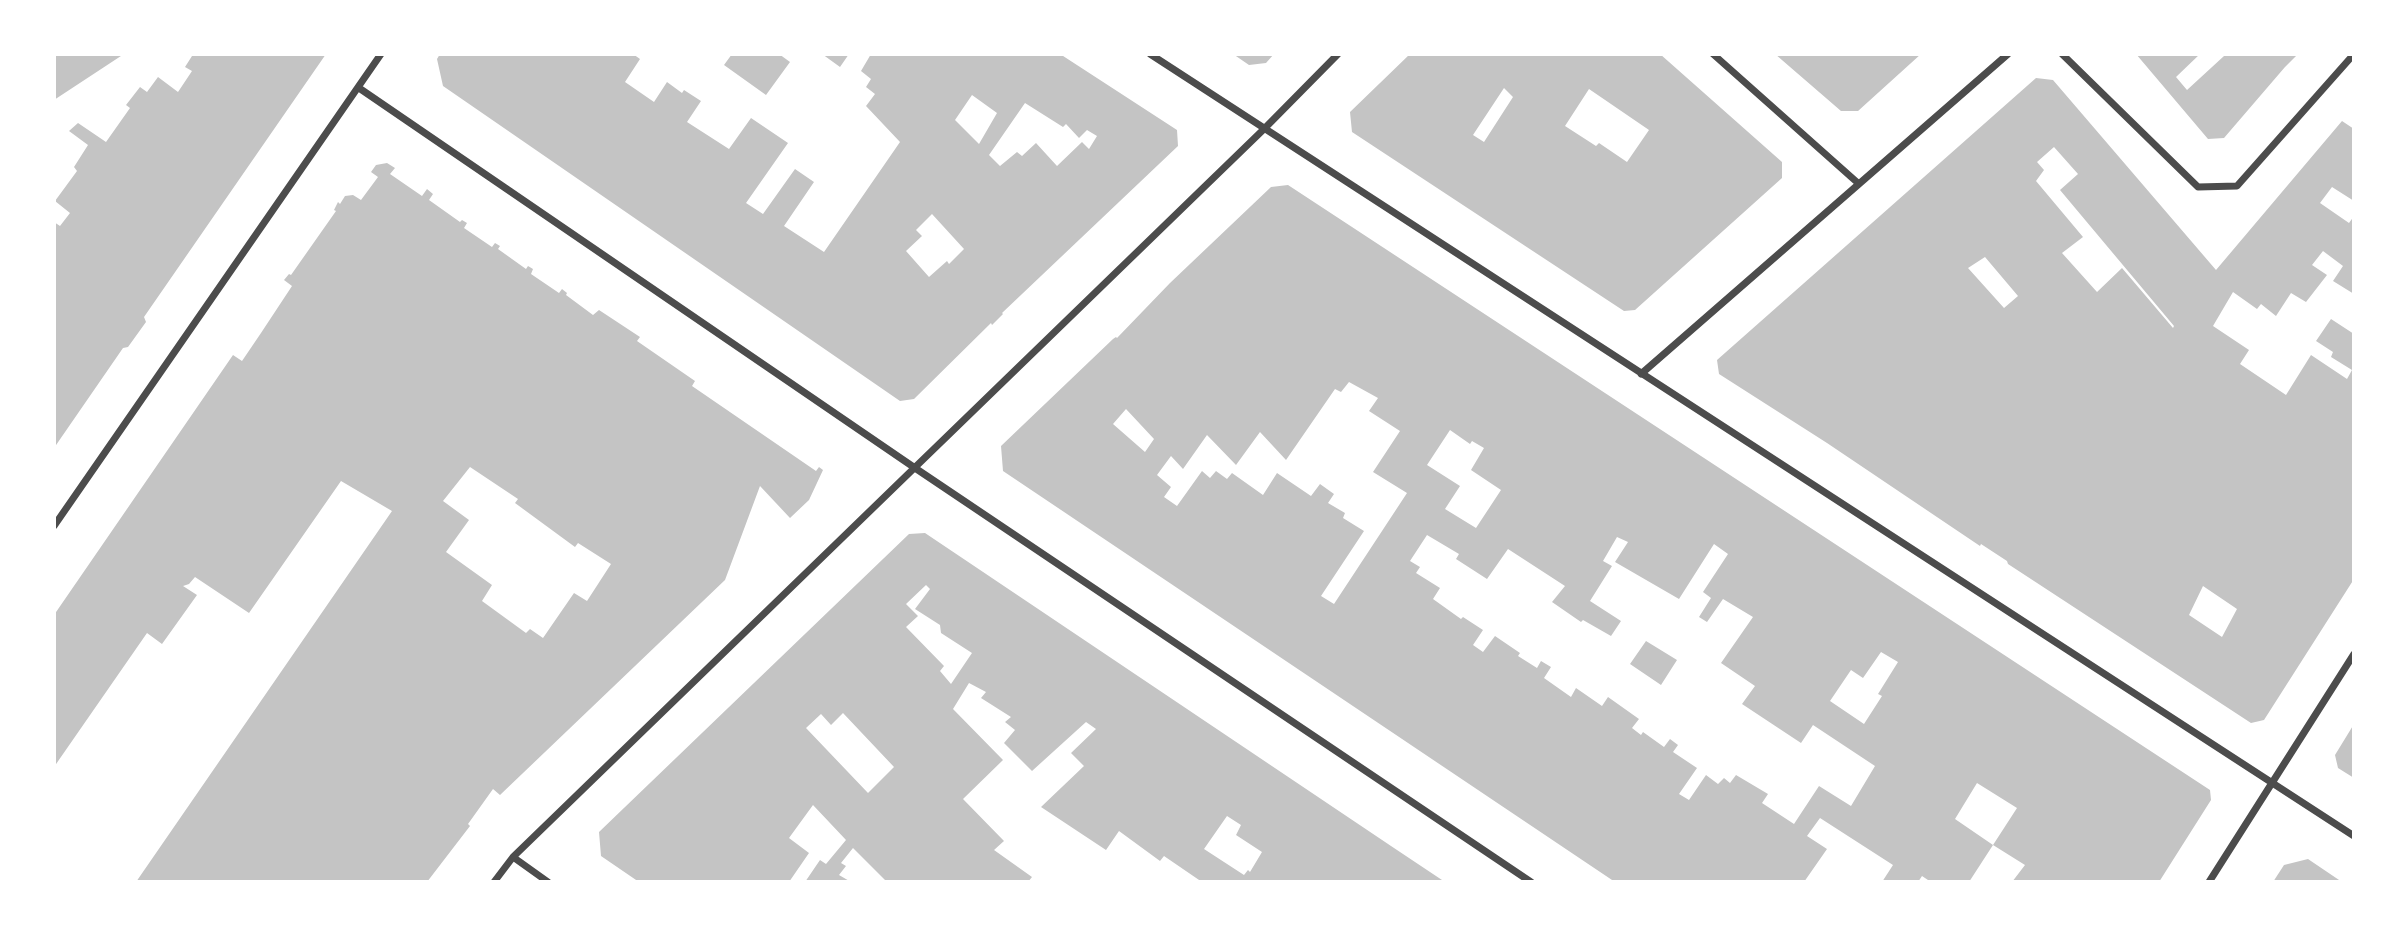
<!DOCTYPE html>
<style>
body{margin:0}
#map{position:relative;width:2408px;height:936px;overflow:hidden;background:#fff;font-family:"Roboto Condensed",sans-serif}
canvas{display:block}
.frame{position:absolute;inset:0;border:56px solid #fff;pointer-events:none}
</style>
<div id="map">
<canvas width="2408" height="936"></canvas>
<div class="frame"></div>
</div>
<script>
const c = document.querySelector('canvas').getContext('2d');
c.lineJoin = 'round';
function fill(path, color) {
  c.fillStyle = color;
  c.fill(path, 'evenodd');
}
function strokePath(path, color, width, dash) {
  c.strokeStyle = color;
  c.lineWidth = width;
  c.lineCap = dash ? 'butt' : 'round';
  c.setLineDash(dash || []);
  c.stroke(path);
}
const building = new Path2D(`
 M 54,54 L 124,54 L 54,100 Z
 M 190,54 L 326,54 L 144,317 L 146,322 L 128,347 L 123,348 L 54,448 L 54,222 L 60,226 L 70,213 L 55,201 L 77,171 L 74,167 L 88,145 L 69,131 L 78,123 L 106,142 L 130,108 L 126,105 L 140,87 L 147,92 L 158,77 L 178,92 L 192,71 L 185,67 L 192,56 Z
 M 440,54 L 633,54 L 640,59 L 625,82 L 654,102 L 667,82 L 682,93 L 684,90 L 701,101 L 687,122 L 729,149 L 751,118 L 788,143 L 746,203 L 763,214 L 795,169 L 814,182 L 784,226 L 824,252 L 900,142 L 866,106 L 875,94 L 866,87 L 871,79 L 861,71 L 871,54 L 1060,54 L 1177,130 L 1178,146 L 1002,313 L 1003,314 L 992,325 L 991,323 L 914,399 L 900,401 L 443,86 L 437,59 ZM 972,95 L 997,113 L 979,144 L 955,120 ZM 1025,103 L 1063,127 L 1066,124 L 1079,138 L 1087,130 L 1097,136 L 1089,149 L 1082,142 L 1057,166 L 1036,143 L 1022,156 L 1017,152 L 1000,166 L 989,155 ZM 932,214 L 964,249 L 949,264 L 947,261 L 929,277 L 906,251 L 922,236 L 916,230 Z
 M 732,54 L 779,54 L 790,62 L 766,95 L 724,65 Z
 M 822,54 L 849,54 L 840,67 Z
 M 1233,54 L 1274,54 L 1266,63 L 1249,65 Z
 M 1410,54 L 1660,54 L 1782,162 L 1782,178 L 1635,310 L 1624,311 L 1352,132 L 1350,112 ZM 1504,88 L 1513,97 L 1484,142 L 1473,135 ZM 1589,89 L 1649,130 L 1627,162 L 1599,143 L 1596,146 L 1565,126 Z
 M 1775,54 L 1921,54 L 1858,111 L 1841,111 Z
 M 2136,54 L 2200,54 L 2176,77 L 2187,90 L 2224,56 L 2222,54 L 2298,54 L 2285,67 L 2224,138 L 2208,139 Z
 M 2036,78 L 2053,80 L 2216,270 L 2342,121 L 2354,129 L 2354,201 L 2332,187 L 2320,203 L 2349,223 L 2354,216 L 2354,294 L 2333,281 L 2343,266 L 2323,251 L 2312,265 L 2327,275 L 2306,302 L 2291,293 L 2276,316 L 2261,304 L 2257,309 L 2233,292 L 2213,326 L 2249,350 L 2240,364 L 2286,395 L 2311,355 L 2347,379 L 2352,370 L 2331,357 L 2333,352 L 2316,341 L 2331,319 L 2354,334 L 2354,579 L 2264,720 L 2251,723 L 2008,564 L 2007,561 L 1981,544 L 1980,546 L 1827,443 L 1719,374 L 1717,360 ZM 2054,147 L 2078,174 L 2060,190 L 2174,326 L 2173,328 L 2122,268 L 2097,292 L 2062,253 L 2083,237 L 2036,181 L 2044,170 L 2037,162 ZM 1985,257 L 2018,296 L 2004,308 L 1968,268 ZM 2203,586 L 2237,609 L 2222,637 L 2189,615 Z
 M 387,163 L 395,168 L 390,174 L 422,196 L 427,189 L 433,194 L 429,200 L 460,222 L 462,220 L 467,223 L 464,228 L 492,247 L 495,243 L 500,246 L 498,249 L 526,269 L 528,266 L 533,269 L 531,274 L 559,293 L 562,289 L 567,293 L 566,295 L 593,315 L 599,310 L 640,337 L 637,341 L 695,381 L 692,386 L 816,471 L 819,467 L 823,470 L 809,500 L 790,518 L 760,486 L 725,580 L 500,795 L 493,789 L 468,824 L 470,826 L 427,882 L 136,882 L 392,511 L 341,481 L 249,613 L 195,577 L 189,584 L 183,586 L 197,595 L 162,644 L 147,633 L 54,767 L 54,615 L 233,355 L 242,361 L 261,333 L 292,286 L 284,280 L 289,274 L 291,275 L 336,211 L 334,210 L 338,202 L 340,204 L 345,196 L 353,195 L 361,200 L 378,177 L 371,172 L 376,165 ZM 470,467 L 518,499 L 515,503 L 575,547 L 578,543 L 611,564 L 587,601 L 574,593 L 543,638 L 530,629 L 526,633 L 482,601 L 492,585 L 446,552 L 469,520 L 443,501 Z
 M 1288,185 L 2210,790 L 2211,800 L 2159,882 L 2012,882 L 2025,865 L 1993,845 L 2017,808 L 1977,783 L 1955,819 L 1993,845 L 1969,882 L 1931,882 L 1922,876 L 1918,882 L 1882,882 L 1893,865 L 1820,818 L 1807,836 L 1827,849 L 1804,882 L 1615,882 L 1003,471 L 1001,446 L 1113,339 L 1116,337 L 1117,338 L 1170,283 L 1271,187 ZM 1349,382 L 1378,398 L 1369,411 L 1400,431 L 1373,472 L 1407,493 L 1334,604 L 1321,596 L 1364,531 L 1343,518 L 1345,513 L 1328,503 L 1334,494 L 1320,484 L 1311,496 L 1277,473 L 1263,495 L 1232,473 L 1227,479 L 1216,471 L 1210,478 L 1202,471 L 1177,506 L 1164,497 L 1171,487 L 1157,475 L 1171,456 L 1183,469 L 1207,435 L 1236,465 L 1260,432 L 1286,460 L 1335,389 L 1341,392 ZM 1126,409 L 1154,439 L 1145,452 L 1113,424 ZM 1450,430 L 1470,444 L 1472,441 L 1484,448 L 1471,470 L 1501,490 L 1476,528 L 1445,509 L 1460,486 L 1427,465 ZM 1427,535 L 1459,554 L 1456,559 L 1487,579 L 1508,549 L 1565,586 L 1552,602 L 1581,622 L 1583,620 L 1611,636 L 1621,621 L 1590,601 L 1612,566 L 1603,561 L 1617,537 L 1628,542 L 1615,562 L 1679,599 L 1714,544 L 1728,554 L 1703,592 L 1711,598 L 1699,617 L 1707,622 L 1723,599 L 1753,617 L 1721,663 L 1755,686 L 1742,704 L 1801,743 L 1813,725 L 1875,766 L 1851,806 L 1819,786 L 1794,824 L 1762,803 L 1768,794 L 1736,775 L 1730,783 L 1724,778 L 1718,784 L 1706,775 L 1689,800 L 1679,794 L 1697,768 L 1673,752 L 1678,745 L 1670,739 L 1664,747 L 1643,732 L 1641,735 L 1632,728 L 1639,719 L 1608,697 L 1602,706 L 1576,688 L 1571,697 L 1544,678 L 1551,667 L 1541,661 L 1537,668 L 1518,656 L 1520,653 L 1495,636 L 1483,652 L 1473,645 L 1483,630 L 1463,617 L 1461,619 L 1433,599 L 1440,588 L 1416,573 L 1420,567 L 1410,561 ZM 1881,652 L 1898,662 L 1878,694 L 1882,696 L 1864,724 L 1830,701 L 1851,670 L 1863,678 Z
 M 925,533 L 1391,846 L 1445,882 L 1202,882 L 1164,856 L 1160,861 L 1119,831 L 1106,850 L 1041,807 L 1084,766 L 1071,753 L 1096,729 L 1086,722 L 1032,771 L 1004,743 L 1015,730 L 1005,722 L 1011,717 L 981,698 L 986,692 L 969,683 L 953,709 L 1003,760 L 963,799 L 1004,841 L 994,850 L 1032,877 L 1028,882 L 887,882 L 853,848 L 841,863 L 846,866 L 839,875 L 851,882 L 805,882 L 820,860 L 826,864 L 846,840 L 813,805 L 789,838 L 809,853 L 789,882 L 639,882 L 601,856 L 599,832 L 909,534 ZM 926,585 L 930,589 L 915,609 L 940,625 L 941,633 L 972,653 L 951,684 L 940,671 L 944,666 L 906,627 L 918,616 L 906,604 ZM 843,713 L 894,767 L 868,793 L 806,728 L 821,714 L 831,725 ZM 1227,816 L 1241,825 L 1236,835 L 1262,852 L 1250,872 L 1248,870 L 1244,875 L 1204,849 Z
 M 1646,641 L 1677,660 L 1661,685 L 1630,664 Z
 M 2354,724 L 2354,778 L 2338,768 L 2335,755 Z
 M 2308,859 L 2342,882 L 2273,882 L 2284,865 Z`);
const minor = new Path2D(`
 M 1150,54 L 2354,836
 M 1713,54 L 1859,184
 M 2062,54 L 2198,187 L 2237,186 L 2354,54
 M 359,88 L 915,468 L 1531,882
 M 1641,374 L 2008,54
 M 54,526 L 381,54
 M 513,857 L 548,882
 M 494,882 L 513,857 L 1264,129 L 1338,54
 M 2209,882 L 2354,654`);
fill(building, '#c4c4c4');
strokePath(minor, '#4c4c4c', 7);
</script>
